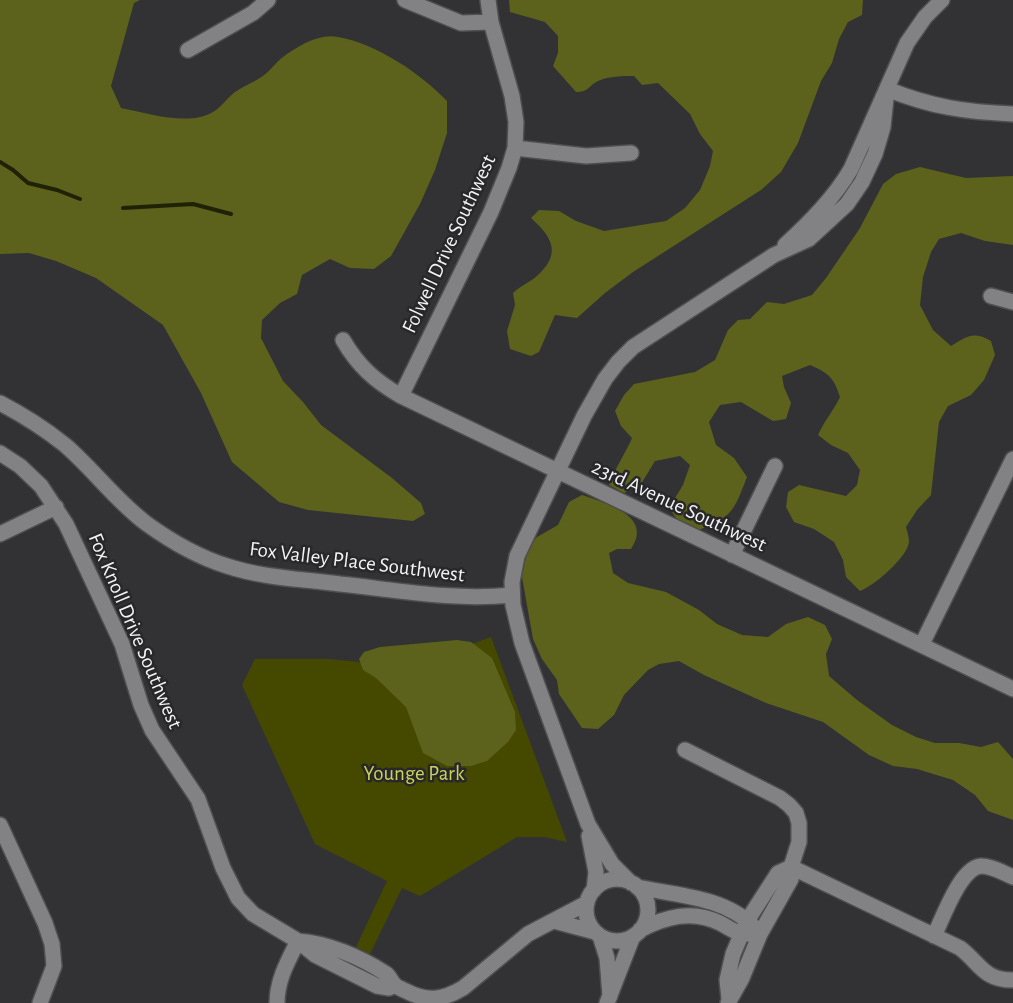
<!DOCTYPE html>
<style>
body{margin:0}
canvas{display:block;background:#323134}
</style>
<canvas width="1013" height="1003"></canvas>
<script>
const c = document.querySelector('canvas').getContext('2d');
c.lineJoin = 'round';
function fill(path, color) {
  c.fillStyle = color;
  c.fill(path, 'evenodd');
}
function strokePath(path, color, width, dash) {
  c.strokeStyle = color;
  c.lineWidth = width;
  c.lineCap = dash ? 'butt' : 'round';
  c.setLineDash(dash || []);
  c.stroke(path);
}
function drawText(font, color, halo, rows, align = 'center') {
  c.font = font + ' "Alegreya Sans",sans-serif';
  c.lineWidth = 5;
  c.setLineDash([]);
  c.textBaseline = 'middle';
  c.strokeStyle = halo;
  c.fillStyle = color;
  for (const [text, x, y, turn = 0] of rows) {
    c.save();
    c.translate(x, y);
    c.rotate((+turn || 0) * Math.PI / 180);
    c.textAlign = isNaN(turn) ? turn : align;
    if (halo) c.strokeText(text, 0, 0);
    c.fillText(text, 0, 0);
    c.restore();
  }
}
const green = new Path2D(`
 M 491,637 L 567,842 L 544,837 L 517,837 L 420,896 L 402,888 L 370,954 L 356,947 L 387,881 L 315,844 L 242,685 L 255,659 L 329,659 L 409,667 Z`);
const forest = new Path2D(`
 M 0,0 L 140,0 L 134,3 L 111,86 L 121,108 C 146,113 188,126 211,113 C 220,109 227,98 235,92 C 244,86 254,82 263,76 C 271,70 276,62 283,57 C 298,46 319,33 338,37 C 377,44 420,73 447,101 L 447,133 L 435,170 L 420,204 L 391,256 L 374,269 L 350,268 L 330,259 L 302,275 L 297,294 L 280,303 L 262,320 L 261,338 L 283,381 L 303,402 L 321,425 L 392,478 L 421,503 L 425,514 L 413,521 L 308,510 L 279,502 L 232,462 L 201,393 L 163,325 L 96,278 L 56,261 L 29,253 L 0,254 Z
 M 509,0 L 863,0 L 862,15 L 848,22 L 839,39 L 832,63 L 821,81 L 798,143 L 781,172 L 761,190 L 633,272 L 605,293 L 577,318 L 555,315 L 539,352 L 531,356 L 510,349 L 507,331 L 515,305 L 513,293 C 521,285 533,281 540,273 C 562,252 550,235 531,218 L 539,210 L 559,211 L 576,221 L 604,231 L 666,221 L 685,208 L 700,190 L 710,166 L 713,151 L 700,134 L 690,114 L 658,83 L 642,85 L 634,76 C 622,76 610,76 598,81 C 588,86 589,92 576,92 L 553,66 L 558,53 L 558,36 L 545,22 L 510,12 Z
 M 920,167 L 966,178 L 1013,176 L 1013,245 L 985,241 L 961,233 L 939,239 L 931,252 L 923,277 L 920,305 L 933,330 L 951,346 C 967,336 974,331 991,341 L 995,355 L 984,380 L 971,395 L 948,406 L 939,422 L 931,495 L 917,510 L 906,527 C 907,531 909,537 909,541 C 909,556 874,586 860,591 L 846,577 L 843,560 L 834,542 L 814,529 L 794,522 L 786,507 L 788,492 L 799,485 L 846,496 L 857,485 L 860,470 L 848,453 L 831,445 L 818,435 C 824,421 834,410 840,397 C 834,378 829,373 810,365 L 782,376 L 784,387 L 791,403 L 786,419 L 773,421 L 741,402 L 720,405 L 709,422 L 716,445 L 734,458 L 747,477 C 733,513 732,517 696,531 L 679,522 L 669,508 L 683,485 L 690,465 L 680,456 L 655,461 L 641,484 L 624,493 L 609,485 C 615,468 625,454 632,438 L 621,426 L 615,411 L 624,395 L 634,384 L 695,372 L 715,360 L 728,330 L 738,320 L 750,319 L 767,302 L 784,304 L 812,295 L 826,278 L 860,228 L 883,184 L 896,174 Z
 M 582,495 C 606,503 654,516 631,549 L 617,549 L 609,553 L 613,573 L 628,583 L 666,592 L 699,610 L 717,624 L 742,635 L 768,637 L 786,624 L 808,617 L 825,625 L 832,639 L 826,654 L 829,676 L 857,700 L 892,725 L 916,737 L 935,743 L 959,743 L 981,747 L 998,742 L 1013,759 L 1013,820 L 988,811 L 975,795 L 953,780 L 917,769 L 893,766 L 869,755 L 823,722 L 766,703 L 704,675 L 679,661 L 659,664 L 648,670 L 624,695 L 614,715 L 598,729 L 582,728 L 559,694 L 557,680 L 542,659 L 533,639 L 520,566 L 526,548 L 537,537 L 558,525 L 569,502 Z
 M 457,640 L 471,642 L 492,658 L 515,712 L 516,730 L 508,742 L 487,761 L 471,766 L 447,766 L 423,753 L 406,707 L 376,678 L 363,670 L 359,659 L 364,652 L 380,647 Z`);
const stream = new Path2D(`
 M 0,162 L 13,170 L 28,183 L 57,190 L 80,199
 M 123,208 L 193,204 L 231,214`);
const minor = new Path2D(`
 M 405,0 L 461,23 L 491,22
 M 188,50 L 253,13 L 268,0
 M 887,89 C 931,107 966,112 1013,114
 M 515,148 L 586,156 L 631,153
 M 785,245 C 810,222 834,198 851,169 L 907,43 L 925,17 L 942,0
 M 991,296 L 1013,302
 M 343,340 C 358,366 375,381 401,396 L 1013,689
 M 401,396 L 491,212 L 509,168 L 515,148 L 516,122 L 512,96 L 491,22 L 488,0
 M 0,403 C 23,415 45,429 65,445 C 94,470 116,501 147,524 C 172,542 198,557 227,566 C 263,578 302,579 340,584 C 397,590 454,601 512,595
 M 0,453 L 20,466 L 41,486 L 66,524 L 122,644 L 141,705 L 152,730 L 198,799 L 223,868 L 238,898 L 253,914 L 298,941 L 315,955 L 377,986 L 389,988 L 394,985
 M 0,534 L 56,507
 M 732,555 L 775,466
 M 922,644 L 1013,459
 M 685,750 L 780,798 L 789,805 L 796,813 L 799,823 L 799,842 L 791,867 L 791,879 L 760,934 L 742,978 L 728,1003
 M 0,825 L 45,923 L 52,944 L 54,966 L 40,1003
 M 589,836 L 596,872 L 594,890
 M 791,867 L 960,948 C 980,963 983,980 1013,980
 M586 910a31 31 0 1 1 62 0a31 31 0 1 1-62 0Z
 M 631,883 L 612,864 L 588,824 L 522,643 L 513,605 L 512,582 L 517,556 L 584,416 L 605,379 L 618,362 L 633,347 L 774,255 L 809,239 L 847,204 L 862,182 L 875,154 L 883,127 L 887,89
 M 637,887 C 676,895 725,897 754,927
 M 554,921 L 595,932
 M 640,930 C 665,917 692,909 720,923 C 730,928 738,935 749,934
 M 600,936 L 607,958 L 610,996
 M 934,936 C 943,918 960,868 981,866 C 993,866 1003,873 1013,877
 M 298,941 C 328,943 360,957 385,973 C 390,976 390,980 394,984 C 396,987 402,989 406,991 C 427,1002 443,1000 463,988 L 528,934 L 587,903
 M 729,999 L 727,980 L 733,954 L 747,921 L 778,873 L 791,867
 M 277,1003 C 277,980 288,961 298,941
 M 607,1003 L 633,936`);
const streetNames = [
 ["Folwell Drive Southwest",449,244,-65],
 ["23rd Avenue Southwest",679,506,25],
 ["Fox Valley Place Southwest",357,562,7],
 ["Fox Knoll Drive Southwest",135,631,67]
];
const parkNames = [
 ["Younge Park",414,774]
];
fill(green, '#454900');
fill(forest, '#5c611b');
strokePath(stream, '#202206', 4);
strokePath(minor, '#4e4d50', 18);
strokePath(minor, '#828184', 15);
drawText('21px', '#f3f2f4', '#28272a', streetNames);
drawText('21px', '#c8d259', '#28272a', parkNames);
</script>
